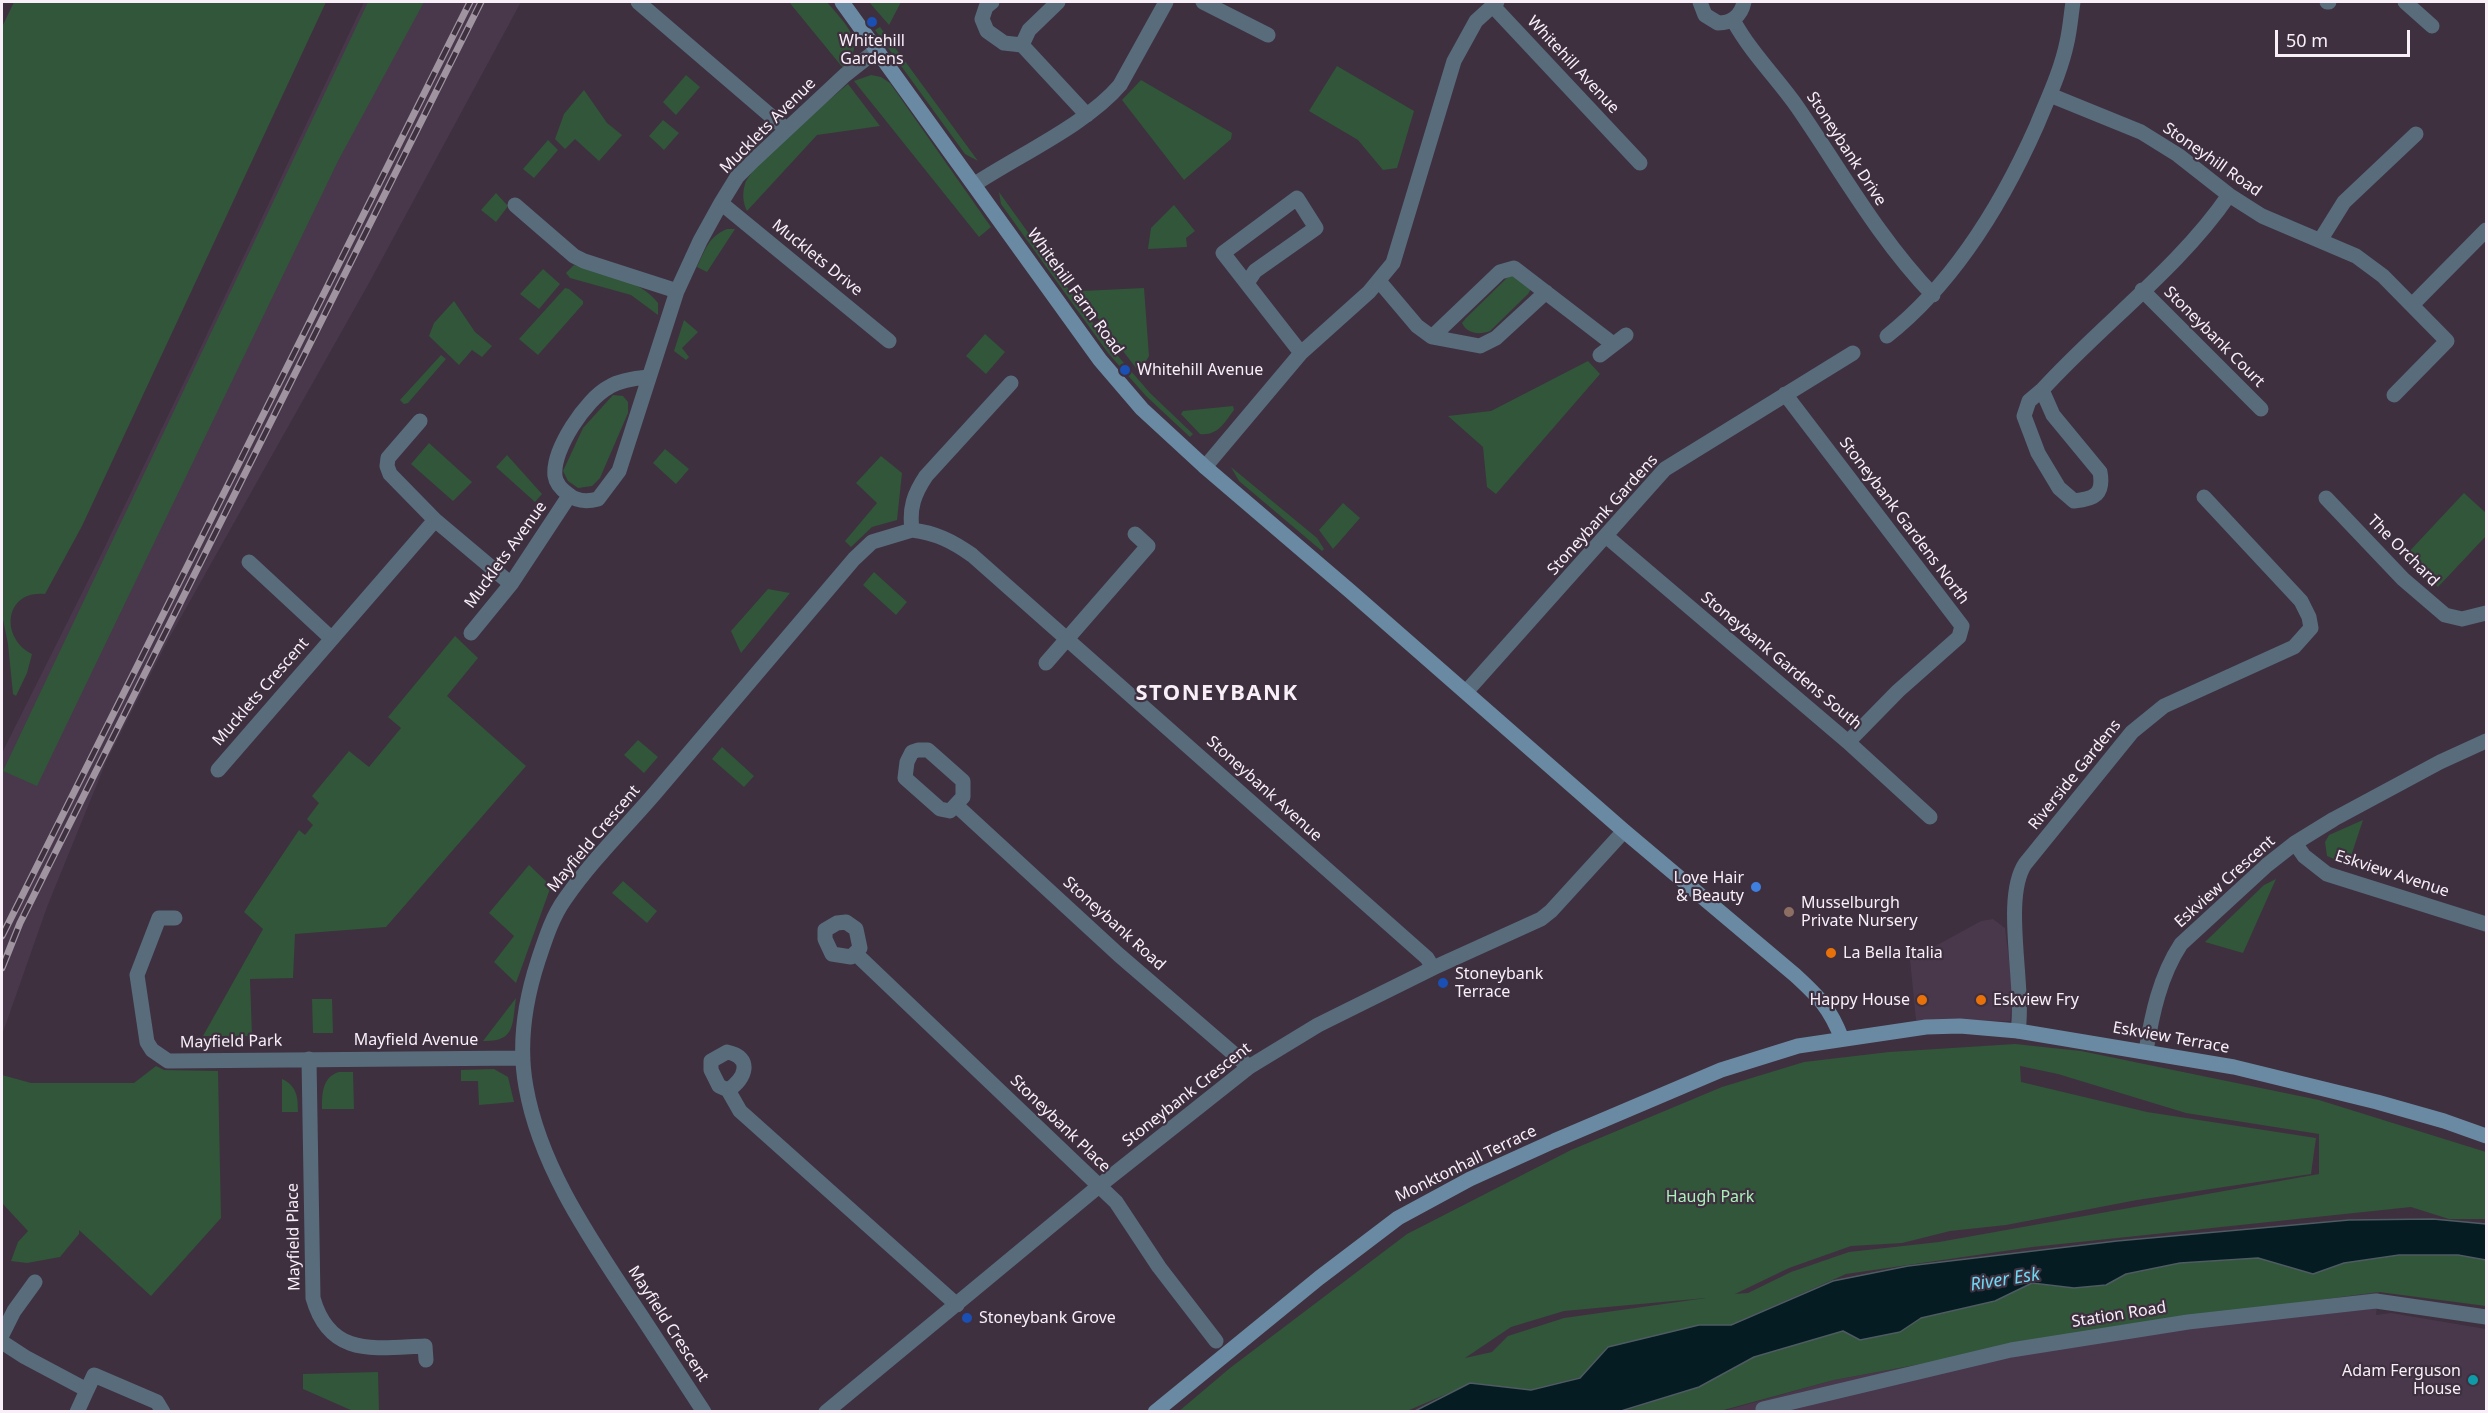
<!DOCTYPE html>
<style>
body{margin:0}
#map{position:relative;width:2488px;height:1413px;overflow:hidden;background:#3e303f;font-family:"Noto Sans",sans-serif}
canvas{display:block}
.frame{position:absolute;inset:0;border:3px solid #f8eff9;pointer-events:none}
.scale{position:absolute;left:2275px;top:30px;width:135px;height:27px;box-sizing:border-box;border:3px solid #f8eff9;border-top:0;padding-left:8px;font-size:18px;line-height:21px;white-space:nowrap;color:#f8eff9;-webkit-text-stroke:4px #3e303f;paint-order:stroke}
</style>
<div id="map">
<canvas width="2488" height="1413"></canvas>
<div class="frame"></div>
<div class="scale">50 m</div>
</div>
<script>
const c = document.querySelector('canvas').getContext('2d');
c.lineJoin = 'round';
function fill(path, color) {
  c.fillStyle = color;
  c.fill(path, 'evenodd');
}
function strokePath(path, color, width, dash) {
  c.strokeStyle = color;
  c.lineWidth = width;
  c.lineCap = dash ? 'butt' : 'round';
  c.setLineDash(dash || []);
  c.stroke(path);
}
function drawText(font, color, halo, rows, align = 'center') {
  c.font = font + ' "Noto Sans",sans-serif';
  c.lineWidth = 4.5;
  c.setLineDash([]);
  c.textBaseline = 'middle';
  c.strokeStyle = halo;
  c.fillStyle = color;
  for (const [text, x, y, turn = 0] of rows) {
    c.save();
    c.translate(x, y);
    c.rotate((+turn || 0) * Math.PI / 180);
    c.textAlign = isNaN(turn) ? turn : align;
    if (halo) c.strokeText(text, 0, 0);
    c.fillText(text, 0, 0);
    c.restore();
  }
}
const built = new Path2D(`
 M 364,2 L 521,2 L 369,283 L 168,640 L 106,762 L 47,907 L 2,1035 L 2,753 L 99,559 L 199,351 Z
 M 1993,919 L 2005,928 L 2013,991 L 2010,1021 L 1916,1020 L 1910,960 L 1981,921 Z
 M 2379,1292 L 2376,1315 L 2391,1313 L 2486,1329 L 2486,1411 L 1720,1412 L 1834,1380 L 2138,1324 Z`);
const green = new Path2D(`
 M 14,2 L 326,2 L 82,526 L 45,594 C 4,590 0,638 32,654 L 27,673 L 16,696 L 13,694 L 8,644 L 2,615 L 2,27 Z
 M 368,2 L 424,2 L 338,161 L 37,786 L 3,771 Z
 M 789,2 L 827,2 C 844,23 869,43 843,68 Z
 M 869,2 L 901,2 L 889,25 Z
 M 880,27 L 978,161 L 965,154 L 875,30 Z
 M 1337,66 L 1414,111 L 1397,168 L 1383,170 L 1358,140 L 1309,111 Z
 M 686,75 L 700,87 L 676,115 L 663,102 Z
 M 871,75 L 881,77 L 890,83 L 991,227 L 979,237 L 854,81 Z
 M 1141,80 L 1232,133 L 1231,139 L 1184,180 L 1122,100 Z
 M 848,84 L 880,126 L 817,135 L 747,211 C 743,203 742,194 745,184 C 753,162 827,102 848,84 Z
 M 584,90 L 607,123 L 622,135 L 599,161 L 575,139 L 565,149 L 555,139 L 564,114 Z
 M 663,120 L 679,133 L 664,150 L 649,136 Z
 M 548,140 L 558,150 L 534,178 L 523,169 Z
 M 999,192 L 1111,348 L 1150,393 L 1193,434 L 1190,437 L 1146,396 L 1108,353 L 1001,204 Z
 M 496,193 L 508,206 L 496,222 L 481,210 Z
 M 1174,205 L 1195,231 L 1186,238 L 1187,247 L 1148,249 L 1151,228 Z
 M 727,229 L 735,229 L 707,272 L 697,267 C 705,250 709,236 727,229 Z
 M 574,265 C 601,273 640,279 658,303 L 658,315 L 631,295 L 570,278 L 566,273 Z
 M 543,269 L 560,284 L 539,309 L 520,294 Z
 M 1512,273 L 1531,289 L 1528,294 L 1490,331 C 1480,335 1467,334 1462,323 L 1466,318 Z
 M 565,288 L 569,289 L 583,301 L 583,304 L 538,355 L 519,339 Z
 M 1144,288 L 1149,356 L 1142,368 L 1136,368 L 1081,296 L 1082,291 Z
 M 454,301 L 475,332 L 492,346 L 482,357 L 472,350 L 459,365 L 429,336 L 434,323 Z
 M 684,320 L 698,332 L 682,348 L 689,357 L 686,360 L 674,351 Z
 M 985,334 L 1005,352 L 986,374 L 966,356 Z
 M 441,355 L 446,359 L 408,403 L 404,404 L 400,400 Z
 M 1588,361 L 1600,374 L 1496,494 L 1487,487 L 1483,447 L 1448,416 L 1491,411 Z
 M 613,395 L 623,396 L 628,402 L 628,413 L 600,478 L 592,486 L 578,488 L 568,481 L 563,471 L 583,428 Z
 M 1233,406 L 1234,410 C 1224,423 1218,436 1200,434 L 1181,414 L 1183,411 Z
 M 429,443 L 472,482 L 453,501 L 411,464 Z
 M 665,449 L 689,469 L 676,484 L 653,463 Z
 M 507,455 L 542,494 L 535,502 L 496,467 Z
 M 881,456 L 902,473 L 897,520 L 872,527 L 851,547 L 845,541 L 877,503 L 856,483 Z
 M 1231,467 L 1317,538 L 1324,549 L 1322,551 L 1239,481 Z
 M 2464,493 L 2486,513 L 2486,536 L 2438,587 L 2405,556 Z
 M 1343,503 L 1360,518 L 1333,549 L 1319,530 Z
 M 874,572 L 907,602 L 896,615 L 863,585 Z
 M 768,589 L 790,593 L 741,653 L 731,631 Z
 M 455,636 L 478,658 L 447,696 L 526,766 L 386,927 L 295,934 L 293,978 L 250,979 L 252,1036 L 203,1036 L 263,929 L 244,912 L 299,830 L 305,835 L 313,825 L 307,819 L 319,803 L 312,796 L 349,751 L 369,767 L 401,728 L 388,717 Z
 M 638,740 L 658,757 L 644,773 L 624,755 Z
 M 722,747 L 754,776 L 744,787 L 712,759 Z
 M 2363,820 L 2348,865 L 2327,856 L 2325,842 L 2329,835 Z
 M 529,865 L 551,886 L 516,983 L 494,962 L 514,936 L 489,913 Z
 M 2276,879 L 2243,953 L 2205,942 L 2264,885 Z
 M 623,881 L 657,911 L 647,923 L 612,893 Z
 M 516,998 C 512,1024 516,1042 483,1041 Z
 M 312,999 L 332,999 L 333,1033 L 313,1033 Z
 M 2015,1044 L 2081,1051 L 2319,1100 L 2486,1152 L 2486,1219 L 2449,1219 L 2411,1207 L 2032,1247 L 1846,1274 L 1723,1328 L 1607,1347 L 1581,1377 L 1529,1390 L 1472,1383 L 1407,1411 L 1178,1412 L 1230,1368 L 1407,1234 L 1571,1150 L 1722,1087 L 1804,1062 L 1889,1052 ZM 2020,1066 L 2058,1074 L 2186,1113 L 2319,1134 L 2319,1174 L 1939,1242 L 1849,1252 L 1791,1272 L 1748,1293 L 1735,1294 L 1789,1268 L 1851,1246 L 1902,1243 L 1950,1231 L 2006,1225 L 2137,1200 L 2311,1174 L 2316,1138 L 2147,1112 L 2021,1082 ZM 1706,1298 L 1564,1318 L 1508,1336 L 1492,1352 L 1465,1358 L 1511,1327 L 1564,1311 Z
 M 156,1066 L 164,1070 L 218,1071 L 221,1218 L 151,1296 L 79,1230 L 79,1234 L 60,1257 L 27,1263 L 11,1261 L 18,1242 L 28,1231 L 2,1203 L 2,1075 L 31,1083 L 134,1083 Z
 M 494,1069 L 508,1077 L 514,1102 L 479,1105 L 478,1081 L 461,1081 L 461,1070 Z
 M 339,1072 L 353,1072 L 354,1109 L 322,1109 C 322,1094 322,1077 339,1072 Z
 M 282,1079 C 297,1086 298,1097 298,1112 L 282,1112 Z
 M 2399,1255 L 2458,1255 L 2486,1260 L 2486,1306 L 2379,1292 L 2138,1324 L 1834,1380 L 1720,1411 L 1621,1412 L 1699,1387 L 1754,1357 L 1843,1331 L 1860,1340 L 1900,1332 L 1921,1318 L 1995,1301 L 2032,1283 L 2074,1288 L 2106,1285 L 2126,1274 L 2180,1263 L 2258,1258 L 2313,1274 L 2344,1263 Z
 M 378,1372 L 379,1411 L 353,1411 L 303,1389 L 303,1374 Z`);
const water = new Path2D(`
 M 2433,1219 L 2486,1224 L 2486,1260 L 2458,1255 L 2399,1255 L 2344,1263 L 2313,1274 L 2258,1258 L 2180,1263 L 2126,1274 L 2106,1285 L 2074,1288 L 2032,1283 L 1995,1301 L 1921,1318 L 1900,1332 L 1860,1340 L 1843,1331 L 1754,1357 L 1699,1387 L 1621,1411 L 1415,1411 L 1470,1383 L 1531,1390 L 1580,1378 L 1608,1347 L 1699,1325 L 1731,1325 L 1833,1281 L 1908,1266 L 2117,1241 L 2349,1220 Z`);
const street = new Path2D(`
 M 638,2 L 786,129
 M 992,2 L 986,7 L 982,19 L 987,31 L 1004,43 L 1022,45 L 1087,115
 M 1203,2 L 1268,35
 M 1700,2 L 1705,15 L 1718,23 C 1732,23 1741,16 1744,2
 M 2327,2 L 2329,2
 M 2405,2 L 2432,26
 M 1492,5 L 1640,163
 M 1733,20 C 1751,53 1777,78 1798,108 C 1842,172 1879,239 1933,295
 M 1022,45 L 1029,30 L 1058,2
 M 2050,95 L 2141,132 L 2178,155 L 2229,195 L 2262,216 L 2356,256 L 2383,276 L 2447,341 L 2394,395
 M 975,184 C 1019,155 1087,124 1120,85 L 1166,2
 M 721,203 L 889,341
 M 515,205 L 574,256 L 584,261 L 677,291
 M 2321,239 L 2344,202 L 2416,134
 M 1379,281 L 1417,326 L 1432,337 L 1500,272 L 1514,268 L 1613,344
 M 1247,283 L 1255,271 L 1316,228 L 1297,198 L 1223,253 L 1301,353
 M 2142,290 L 2261,409
 M 2413,304 L 2486,230
 M 1887,336 C 1955,282 2002,204 2037,125 C 2048,98 2061,71 2067,42 C 2070,29 2071,15 2073,2
 M 1432,337 L 1480,346 L 1496,338 L 1546,292
 M 1600,355 L 1626,335
 M 649,377 C 636,378 620,380 609,387 C 586,399 552,450 555,476 C 556,484 561,489 568,494 C 577,502 587,502 598,499 L 619,471 L 677,291 L 700,241 L 721,203 L 737,177 L 754,160 L 845,75 L 878,49
 M 2042,390 L 2053,415 L 2100,472 C 2104,494 2095,499 2074,501 L 2059,488 L 2038,453 L 2024,416 L 2029,401 Z
 M 2042,390 C 2102,324 2179,268 2229,195
 M 1785,394 L 1962,626 L 1959,637 L 1898,691 L 1848,742
 M 420,421 L 388,458 L 387,466 L 390,474 L 435,520 L 511,584
 M 1205,467 L 1301,353 L 1369,292 L 1393,263 L 1454,61 L 1476,21 L 1497,2
 M 2326,498 L 2403,579 L 2445,615 L 2462,619 L 2486,613
 M 912,530 C 936,533 952,541 972,555 L 1427,958 L 1433,968
 M 1606,536 L 1848,742 L 1930,817
 M 249,562 L 332,639
 M 471,633 L 511,584 L 569,496
 M 1046,663 L 1148,546 L 1135,534
 M 1466,692 L 1665,469 L 1853,353
 M 918,750 L 928,750 L 963,781 L 963,797 L 950,811 L 940,809 L 905,778 L 907,762 L 912,752 Z
 M 218,770 L 435,520
 M 957,806 L 1119,955 L 1249,1067
 M 2295,843 L 2304,856 L 2327,874 L 2486,924
 M 175,918 L 159,918 L 137,975 L 147,1042 L 152,1050 L 168,1061 L 523,1058
 M 846,922 L 856,929 L 860,948 L 851,957 L 832,954 L 825,939 L 825,930 L 837,923 Z
 M 855,953 L 1116,1202 L 1159,1267 L 1216,1341
 M 2018,1031 C 2025,985 2002,899 2025,864 L 2132,732 L 2164,706 L 2294,647 L 2311,628 L 2309,617 L 2301,601 L 2204,497
 M 2146,1051 C 2152,1014 2160,976 2181,944 L 2267,865 L 2295,843 L 2334,819 L 2440,762 L 2486,741
 M 727,1052 C 753,1057 746,1079 728,1090 L 719,1086 L 711,1070 L 711,1061 Z
 M 309,1059 L 313,1298 C 330,1358 375,1348 425,1346 L 426,1360
 M 728,1090 L 740,1111 L 957,1305
 M 2,1335 L 14,1311 L 35,1282
 M 2,1342 L 25,1357 L 87,1390 L 77,1412
 M 87,1390 L 94,1375 L 157,1402 L 163,1412
 M 1763,1409 L 2011,1350 L 2188,1322 L 2376,1301 L 2486,1317
 M 704,1412 C 677,1371 651,1330 624,1290 C 583,1228 539,1161 526,1087 C 518,1044 525,1001 538,961 C 545,940 552,917 565,899 C 592,860 626,827 656,792 L 854,559 L 872,542 L 912,530 C 909,508 914,494 926,476 L 1011,383
 M 826,1412 L 1099,1186 L 1249,1067 L 1318,1025 L 1433,968 L 1541,919 L 1551,911 L 1624,831`);
const secondary = new Path2D(`
 M 842,2 L 1100,360 L 1142,409 L 1205,467 L 1350,591 L 1624,831 L 1795,975 C 1819,997 1830,1008 1842,1039
 M 1155,1412 L 1319,1278 L 1398,1218 L 1470,1179 L 1554,1141 L 1721,1070 L 1798,1046 L 1926,1027 L 1960,1026 L 2018,1031 L 2234,1067 L 2377,1102 L 2444,1121 L 2486,1136`);
const rail = new Path2D(`
 M 2,936 L 470,2
 M 2,968 L 20,923 L 481,2`);
const markers = [
 [872,22,6,"#1a4fb4"],
 [1125,370,6,"#1a4fb4"],
 [1756,887,6,"#3f7fe0"],
 [1789,912,6,"#8d6e63"],
 [1831,953,6,"#e8710a"],
 [1443,983,6,"#1a4fb4"],
 [1922,1000,6,"#e8710a"],
 [1981,1000,6,"#e8710a"],
 [967,1318,6,"#1a4fb4"],
 [2473,1380,6,"#0f9aa8"]
];
const poiNames = [
 ["Whitehill",872,41,"center"],
 ["Gardens",872,59,"center"],
 ["Whitehill Avenue",1137,370],
 ["Love Hair",1744,878,"right"],
 ["& Beauty",1744,896,"right"],
 ["Musselburgh",1801,903],
 ["Private Nursery",1801,921],
 ["La Bella Italia",1843,953],
 ["Stoneybank",1455,974],
 ["Terrace",1455,992],
 ["Happy House",1910,1000,"right"],
 ["Eskview Fry",1993,1000],
 ["Stoneybank Grove",979,1318],
 ["Adam Ferguson",2461,1371,"right"],
 ["House",2461,1389,"right"]
];
const streetNames = [
 ["Whitehill Avenue",1573,65,47],
 ["Mucklets Avenue",768,126,-45],
 ["Stoneybank Drive",1846,149,57],
 ["Stoneyhill Road",2212,160,35],
 ["Mucklets Drive",817,258,39],
 ["Whitehill Farm Road",1075,292,54],
 ["Stoneybank Court",2214,337,45],
 ["Stoneybank Gardens",1603,515,-48],
 ["Stoneybank Gardens North",1904,521,53],
 ["The Orchard",2403,551,45],
 ["Mucklets Avenue",506,555,-54],
 ["Stoneybank Gardens South",1781,661,40],
 ["Mucklets Crescent",261,692,-49],
 ["Riverside Gardens",2075,775,-51],
 ["Stoneybank Avenue",1264,789,42],
 ["Mayfield Crescent",594,839,-50],
 ["Eskview Avenue",2392,874,18],
 ["Eskview Crescent",2225,882,-42],
 ["Stoneybank Road",1114,924,42],
 ["Eskview Terrace",2171,1038,10],
 ["Mayfield Avenue",416,1040],
 ["Mayfield Park",231,1042,-1],
 ["Stoneybank Crescent",1187,1095,-38],
 ["Stoneybank Place",1060,1124,44],
 ["Monktonhall Terrace",1466,1164,-26],
 ["Mayfield Place",294,1237,-91],
 ["Station Road",2119,1315,-9],
 ["Mayfield Crescent",668,1324,57]
];
const parkNames = [
 ["Haugh Park",1710,1197]
];
const waterNames = [
 ["River Esk",2005,1280,-9]
];
const districtNames = [
 ["STONEYBANK",1217,694]
];
fill(built, '#49374b');
fill(green, '#31563a');
fill(water, '#051c22');
strokePath(water, '#4e5b62', 1.5);
strokePath(street, '#586c7c', 15);
strokePath(secondary, '#6a8aa3', 15);
strokePath(rail, '#9f94a0', 7);
strokePath(rail, '#3e303f', 4.5, [14]);
for (const [x, y, r, color] of markers) {
  const dot = new Path2D();
  dot.arc(x, y, r, 0, 2 * Math.PI);
  c.fillStyle = color;
  c.fill(dot);
  strokePath(dot, '#3e303f', 2);
}
drawText('16px', '#f8eff9', '#3e303f', poiNames, 'left');
drawText('16px', '#f8eff9', '#3e303f', streetNames);
drawText('16px', '#a9f2b9', '#3e303f', parkNames);
drawText('italic 18px', '#6cd9f5', '#3e303f', waterNames);
c.letterSpacing = '1.5px';
drawText('bold 22px', '#f8eff9', '#3e303f', districtNames);
c.letterSpacing = '0px';
</script>
